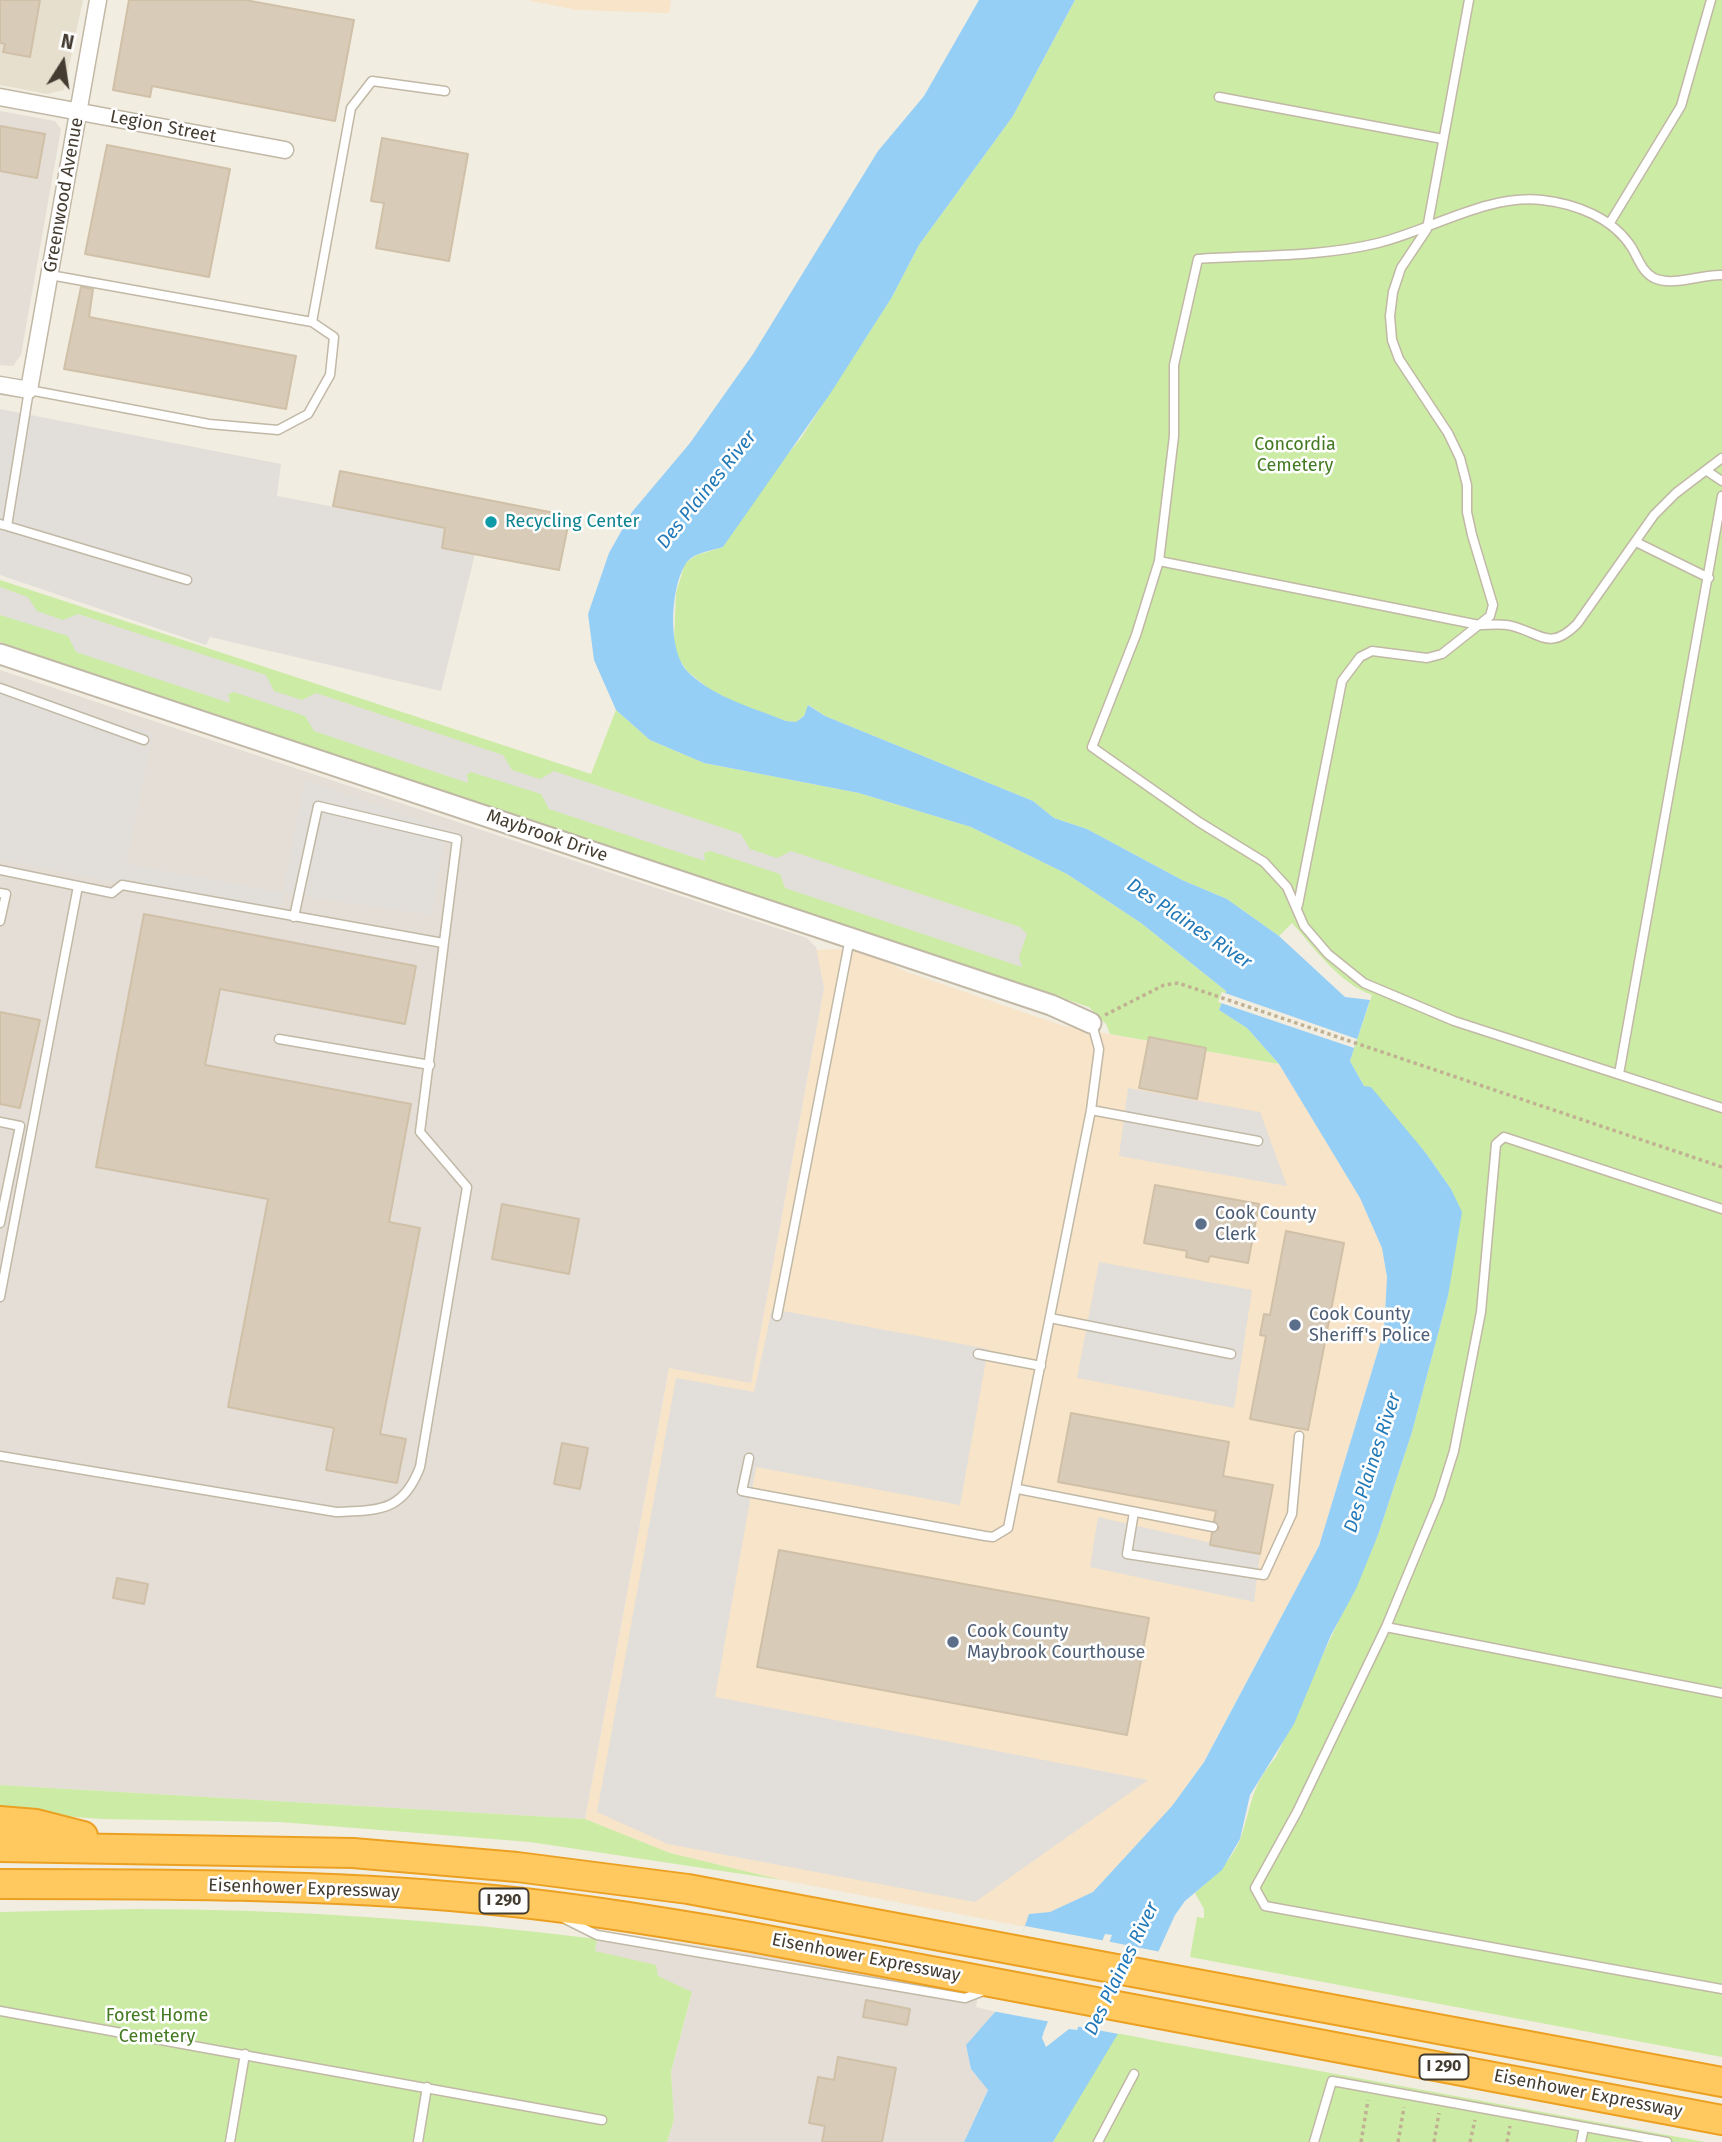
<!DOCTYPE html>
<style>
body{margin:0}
#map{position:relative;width:1722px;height:2142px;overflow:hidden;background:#f2ede1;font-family:"Fira Sans",sans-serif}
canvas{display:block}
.north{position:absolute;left:28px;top:28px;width:70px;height:70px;-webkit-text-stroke:5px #fff;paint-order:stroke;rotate:12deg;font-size:19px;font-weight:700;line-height:28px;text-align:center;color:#443c31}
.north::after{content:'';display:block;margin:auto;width:24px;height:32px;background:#443c31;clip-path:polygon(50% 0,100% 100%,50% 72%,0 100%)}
</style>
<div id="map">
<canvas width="1722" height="2142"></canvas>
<div class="north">N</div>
</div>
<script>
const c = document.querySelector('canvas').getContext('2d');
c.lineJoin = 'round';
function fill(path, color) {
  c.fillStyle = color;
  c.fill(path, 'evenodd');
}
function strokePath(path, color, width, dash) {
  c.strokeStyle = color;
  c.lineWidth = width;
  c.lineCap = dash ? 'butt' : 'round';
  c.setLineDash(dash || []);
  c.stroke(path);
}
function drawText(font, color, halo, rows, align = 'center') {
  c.font = font + ' "Fira Sans",sans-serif';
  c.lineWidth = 5;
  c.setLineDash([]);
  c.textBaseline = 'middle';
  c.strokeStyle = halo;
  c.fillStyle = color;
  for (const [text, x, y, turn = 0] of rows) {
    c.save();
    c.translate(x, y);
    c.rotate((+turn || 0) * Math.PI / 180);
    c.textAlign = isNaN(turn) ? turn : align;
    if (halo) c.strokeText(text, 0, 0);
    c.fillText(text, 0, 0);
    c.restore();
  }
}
const residential = new Path2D(`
 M 0,0 L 83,0 L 64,90 L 47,94 L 0,85 Z`);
const commercial = new Path2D(`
 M 527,0 L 671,0 L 669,13 L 577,10 Z
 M 862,948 L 904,971 L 1064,1026 L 1279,1064 L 1360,1198 L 1382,1248 L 1387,1277 L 1384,1331 L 1319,1546 L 1204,1761 L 1172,1806 L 1093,1892 L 1050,1913 L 1029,1914 L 1026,1927 L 782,1880 L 670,1853 L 585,1819 L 669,1368 L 751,1382 L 824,988 L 815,950 Z`);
const industrial = new Path2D(`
 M 0,111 L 55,121 L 61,129 L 21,355 L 13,366 L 0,365 Z
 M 0,670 L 807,938 L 816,947 L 824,988 L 751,1383 L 669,1368 L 585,1819 L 0,1785 Z
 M 598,1930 L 779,1958 L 978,1996 L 976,2007 L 996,2012 L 966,2045 L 971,2069 L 988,2089 L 964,2142 L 667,2142 L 674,2119 L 671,2072 L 692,1993 L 595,1951 Z`);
const green = new Path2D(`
 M 1075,0 L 1722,0 L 1722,2057 L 1190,1957 L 1197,1917 L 1204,1918 L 1204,1909 L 1195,1893 C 1213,1877 1232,1861 1241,1837 C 1253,1802 1250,1788 1276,1757 L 1378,1535 L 1412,1432 L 1448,1296 L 1451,1189 L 1425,1152 L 1364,1086 L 1350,1061 L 1372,995 C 1339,983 1315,949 1292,923 L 1279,936 L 1227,899 L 1182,880 L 1087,829 L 1054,818 L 1033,801 L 825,716 L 809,705 L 804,716 L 796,722 L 786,721 L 718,696 L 687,671 L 676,654 L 674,640 L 676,593 L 685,563 L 697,555 L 723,547 L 766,481 L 801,438 L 892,297 L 919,245 L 1013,116 Z
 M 0,580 L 591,774 L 616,710 L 650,740 L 704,763 L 859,793 L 971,827 L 1067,874 L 1141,923 L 1226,991 L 1219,1010 L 1247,1028 L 1279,1064 L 1110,1034 L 1106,1024 L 1089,1007 L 0,642 Z
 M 0,1785 L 585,1819 L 670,1853 L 782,1880 L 530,1842 L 280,1822 L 101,1819 L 0,1811 Z
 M 135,1909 C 290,1909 443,1920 597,1939 L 595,1951 L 656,1965 L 658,1976 L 692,1992 L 671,2072 L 674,2119 L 667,2142 L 0,2142 L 0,1912 Z
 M 1116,2033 L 1157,2041 L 1705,2142 L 1053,2142 Z`);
const parking = new Path2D(`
 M 0,409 L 281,464 L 277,496 L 445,528 L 442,548 L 475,554 L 441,691 L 210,637 L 206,645 L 0,575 Z
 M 0,587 L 28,597 L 37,611 L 63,620 L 78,614 L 266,675 L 274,691 L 302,700 L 316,693 L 503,755 L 512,770 L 540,779 L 554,771 L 741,834 L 750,849 L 777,858 L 791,851 L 1020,927 L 1027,934 L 1019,957 L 1022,967 L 785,888 L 780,874 L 710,851 L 704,853 L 705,861 L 549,809 L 541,794 L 471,772 L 467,774 L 468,783 L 314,731 L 305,716 L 234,692 L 228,694 L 230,703 L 76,652 L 68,636 L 0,615 Z
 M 0,683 L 86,711 L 92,717 L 153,733 L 126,864 L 283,893 L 305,781 L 446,829 L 432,915 L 283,893 L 279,915 L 0,859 Z
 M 1128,1088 L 1260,1112 L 1287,1186 L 1119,1156 Z
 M 1099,1262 L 1252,1290 L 1234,1408 L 1077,1378 Z
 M 772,1309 L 988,1349 L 960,1505 L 756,1467 L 715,1697 L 1148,1780 L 975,1902 L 668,1844 L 597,1812 L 676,1378 L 754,1392 Z
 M 1098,1517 L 1260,1554 L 1254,1602 L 1090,1567 Z`);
const water = new Path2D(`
 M 979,0 L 1075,0 L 1013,116 L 919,245 L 892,297 L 830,394 L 723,547 C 711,551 691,553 685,565 C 670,590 667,653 689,673 C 717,699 752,707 786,721 L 796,722 L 804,716 L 808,705 L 825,716 L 1033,801 L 1054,818 L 1087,829 L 1182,880 L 1227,899 L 1279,936 L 1345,997 L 1370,1000 L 1350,1061 L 1364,1086 L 1371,1087 L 1425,1152 L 1451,1189 L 1462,1212 L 1448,1296 L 1412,1432 L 1378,1535 L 1356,1589 L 1331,1635 L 1294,1724 L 1250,1795 L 1240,1839 L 1222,1870 L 1185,1901 L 1175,1915 L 1131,2012 L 1053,2142 L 964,2142 L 988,2090 L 971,2069 L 966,2045 L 996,2011 L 1029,1914 L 1050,1912 L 1093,1892 L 1172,1806 L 1204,1762 L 1319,1546 L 1384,1331 L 1387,1277 L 1382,1248 L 1360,1198 L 1279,1064 L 1247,1028 L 1219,1010 L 1226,991 L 1141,923 L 1067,874 L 971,827 L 859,793 L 704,763 L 650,740 L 616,710 L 594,660 L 588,614 L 609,553 L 632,512 L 690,443 L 753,354 L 878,151 L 924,96 ZM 1105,1934 L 1112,1935 L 1077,2030 L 1069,2029 L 1046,2047 L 1042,2038 L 1044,2031 L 1062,1988 L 1101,1944 Z`);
const pier = new Path2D(`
 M 1222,992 L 1357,1039 L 1354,1048 L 1218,1002 Z
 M 1025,1926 L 1106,1941 L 1085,1959 L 1065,1990 L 1051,2022 L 992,2011 Z
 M 1106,1941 L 1161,1952 L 1134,2013 L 1119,2034 L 1075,2026 Z`);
const building = new Path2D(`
 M 0,0 L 40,0 L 30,57 L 3,52 L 5,44 L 0,43 Z
 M 129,0 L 245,0 L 354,20 L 335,121 L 152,86 L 150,97 L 113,90 Z
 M 0,126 L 45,134 L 37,178 L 0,171 Z
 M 382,138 L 468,154 L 449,261 L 376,248 L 384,203 L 371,201 Z
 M 107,145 L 230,169 L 209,277 L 85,254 Z
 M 81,287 L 93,289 L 89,317 L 296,356 L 286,409 L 64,369 Z
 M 340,471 L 570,516 L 559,570 L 442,548 L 445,528 L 333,506 Z
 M 144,914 L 416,966 L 405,1024 L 220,989 L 205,1065 L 411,1104 L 389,1222 L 420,1228 L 380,1434 L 406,1439 L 397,1483 L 326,1470 L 334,1428 L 228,1407 L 268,1199 L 96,1167 Z
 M 0,1012 L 40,1020 L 20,1108 L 0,1104 Z
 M 1149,1037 L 1206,1048 L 1197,1099 L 1139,1088 Z
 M 1155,1185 L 1259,1204 L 1248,1263 L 1210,1256 L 1208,1262 L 1186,1257 L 1187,1251 L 1144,1243 Z
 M 502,1204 L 579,1219 L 569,1274 L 492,1259 Z
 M 1286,1231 L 1344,1243 L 1308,1430 L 1250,1419 L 1266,1336 L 1260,1335 L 1264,1314 L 1270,1315 Z
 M 1071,1413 L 1229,1442 L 1223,1476 L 1273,1485 L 1260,1554 L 1210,1545 L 1212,1533 L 1219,1528 L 1214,1521 L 1216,1511 L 1058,1482 Z
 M 562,1443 L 588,1448 L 580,1489 L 554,1484 Z
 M 779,1550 L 1149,1618 L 1127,1735 L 757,1667 Z
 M 117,1578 L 148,1584 L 144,1604 L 113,1598 Z
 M 866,2000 L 910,2009 L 907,2025 L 863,2017 Z
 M 838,2057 L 896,2068 L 882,2142 L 822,2142 L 825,2126 L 809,2123 L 818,2077 L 834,2080 Z`);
const path = new Path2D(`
 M 1105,1015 L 1164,985 L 1178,983 L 1722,1167
 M 1361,2142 L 1368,2100
 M 1398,2142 L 1404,2107
 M 1434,2142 L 1439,2113
 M 1470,2142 L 1475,2120
 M 1507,2142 L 1510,2126`);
const service = new Path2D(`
 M 1219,97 L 1443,139
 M 1611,221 L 1681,106 L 1711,0
 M 1722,275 C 1701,274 1674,287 1654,278 C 1642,272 1638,258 1632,248 C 1613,218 1577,204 1542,200 C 1487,194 1431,230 1378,243 C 1321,257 1257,255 1198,259 L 1174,365 L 1174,436 L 1159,561 L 1136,635 L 1092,747 L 1199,822 L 1264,862 L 1287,887 L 1304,926 L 1328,954 L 1364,983 L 1454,1021 L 1722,1108
 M 312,322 L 351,108 L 372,81 L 445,91
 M 1707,471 L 1722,481
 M 0,524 L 7,526 L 29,390 L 209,424 L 278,430 L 308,414 L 330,375 L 334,337 L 312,322 L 50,275
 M 7,526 L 187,580
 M 1636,542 L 1709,578
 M 1159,561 L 1479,625 C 1489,625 1502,623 1512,626 C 1542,634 1550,651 1577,624 L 1654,515 L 1676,493 L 1722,458
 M 0,688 L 144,740
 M 0,870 L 78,886 L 0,1297
 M 78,886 L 112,893 L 122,885 L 443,943
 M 0,893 L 6,894 L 0,921
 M 1298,905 L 1342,681 L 1360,657 L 1372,651 L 1427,658 L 1442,654 L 1490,616 L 1493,605 L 1472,535 L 1467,512 L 1467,485 L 1460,458 L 1448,433 L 1399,359 L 1392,340 L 1390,316 L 1393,292 L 1401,268 L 1427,229 L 1469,0
 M 279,1039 L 430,1065
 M 1619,1074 L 1722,496
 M 1091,1110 L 1258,1141
 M 0,1122 L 20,1126 L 0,1223
 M 1722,1209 L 1504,1137 L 1496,1144 L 1481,1312 L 1454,1451 L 1439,1499 L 1386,1627 L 1297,1812 L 1255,1888 L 1265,1906 L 1722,1989
 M 777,1316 L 850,938
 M 1050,1318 L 1231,1354
 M 978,1354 L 1041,1366
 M 0,1456 L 336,1512 C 379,1510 403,1512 420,1467 L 467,1187 L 420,1132 L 457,839 L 318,806 L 294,917
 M 749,1458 L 742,1491 L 985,1536 L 993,1537 L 1008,1528 L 1091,1110 L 1099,1049 L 1092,1024
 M 1018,1489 L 1213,1527
 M 1134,1512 L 1127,1554 L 1264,1575 L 1292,1514 L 1299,1436
 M 1386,1627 L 1722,1693
 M 565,1919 L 597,1935 L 965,1998 L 986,1990
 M 0,2011 L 602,2120
 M 230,2142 L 245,2054
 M 418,2142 L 427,2087
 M 1098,2142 L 1134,2074
 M 1314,2142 L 1332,2081 L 1667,2142
 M 1581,2142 L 1584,2127`);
const minor = new Path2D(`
 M 0,97 L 285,150
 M 0,385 L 29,390 L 98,0`);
const tertiary = new Path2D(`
 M 0,654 L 1051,1005 L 1091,1023`);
const motorway = new Path2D(`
 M 0,1821 L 36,1824 L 83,1836
 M 0,1847 L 353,1853 L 517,1867 L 688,1889 L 1722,2082
 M 0,1884 C 161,1884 322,1884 483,1899 C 573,1907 662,1922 751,1937 L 1722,2120`);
const markers = [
 [491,522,7,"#0f9aa8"],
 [1201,1224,7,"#5c6f8a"],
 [1295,1325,7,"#5c6f8a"],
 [953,1642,7,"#5c6f8a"]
];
const shields = [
 [504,1901,49],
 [1444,2067,49]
];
const shieldNames = [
 ["I 290",504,1901],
 ["I 290",1444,2067]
];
const streetNames = [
 ["Legion Street",163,127,11],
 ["Greenwood Avenue",64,195,-80],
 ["Maybrook Drive",547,836,19],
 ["Eisenhower Expressway",304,1889,2],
 ["Eisenhower Expressway",866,1958,11],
 ["Eisenhower Expressway",1588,2094,11]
];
const parkNames = [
 ["Concordia",1295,445],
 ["Cemetery",1295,466],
 ["Forest Home",157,2016],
 ["Cemetery",157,2037]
];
const cultureNames = [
 ["Recycling Center",505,522]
];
const serviceNames = [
 ["Cook County",1215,1214],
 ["Clerk",1215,1235],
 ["Cook County",1309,1315],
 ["Sheriff's Police",1309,1336],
 ["Cook County",967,1632],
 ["Maybrook Courthouse",967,1653]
];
const waterNames = [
 ["Des Plaines River",707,490,-51],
 ["Des Plaines River",1189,924,34],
 ["Des Plaines River",1373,1463,-72],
 ["Des Plaines River",1122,1969,-64]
];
fill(residential, '#e7dfce');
fill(commercial, '#f7e4c9');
fill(industrial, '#e4ded6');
fill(green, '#cceba5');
fill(parking, '#e2dfda');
fill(water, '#96cff6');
fill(pier, '#f2ede1');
fill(building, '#d8cbb8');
strokePath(building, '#d0c0a8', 2);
strokePath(service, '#c1b8a6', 11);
strokePath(minor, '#c1b8a6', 19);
strokePath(tertiary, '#c1b8a6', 23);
strokePath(motorway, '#eba022', 32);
strokePath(path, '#c1b193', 3.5, [3.5, 3.5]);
strokePath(service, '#fff', 8);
strokePath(minor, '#fff', 16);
strokePath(tertiary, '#fff', 19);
strokePath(motorway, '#ffc95f', 28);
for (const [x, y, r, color] of markers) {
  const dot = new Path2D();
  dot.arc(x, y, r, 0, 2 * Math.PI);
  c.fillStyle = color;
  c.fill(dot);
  strokePath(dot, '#fff', 2.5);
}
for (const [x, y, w] of shields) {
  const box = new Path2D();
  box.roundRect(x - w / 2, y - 12.5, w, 25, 5);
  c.fillStyle = '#fff';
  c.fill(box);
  strokePath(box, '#443c31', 2);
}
drawText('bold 16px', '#443c31', null, shieldNames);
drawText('18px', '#443c31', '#fff', streetNames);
drawText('18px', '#437921', '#fff', parkNames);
drawText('18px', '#0d838f', '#fff', cultureNames, 'left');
drawText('18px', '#4e5e75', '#fff', serviceNames, 'left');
drawText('italic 19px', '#2279b8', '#fff', waterNames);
</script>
